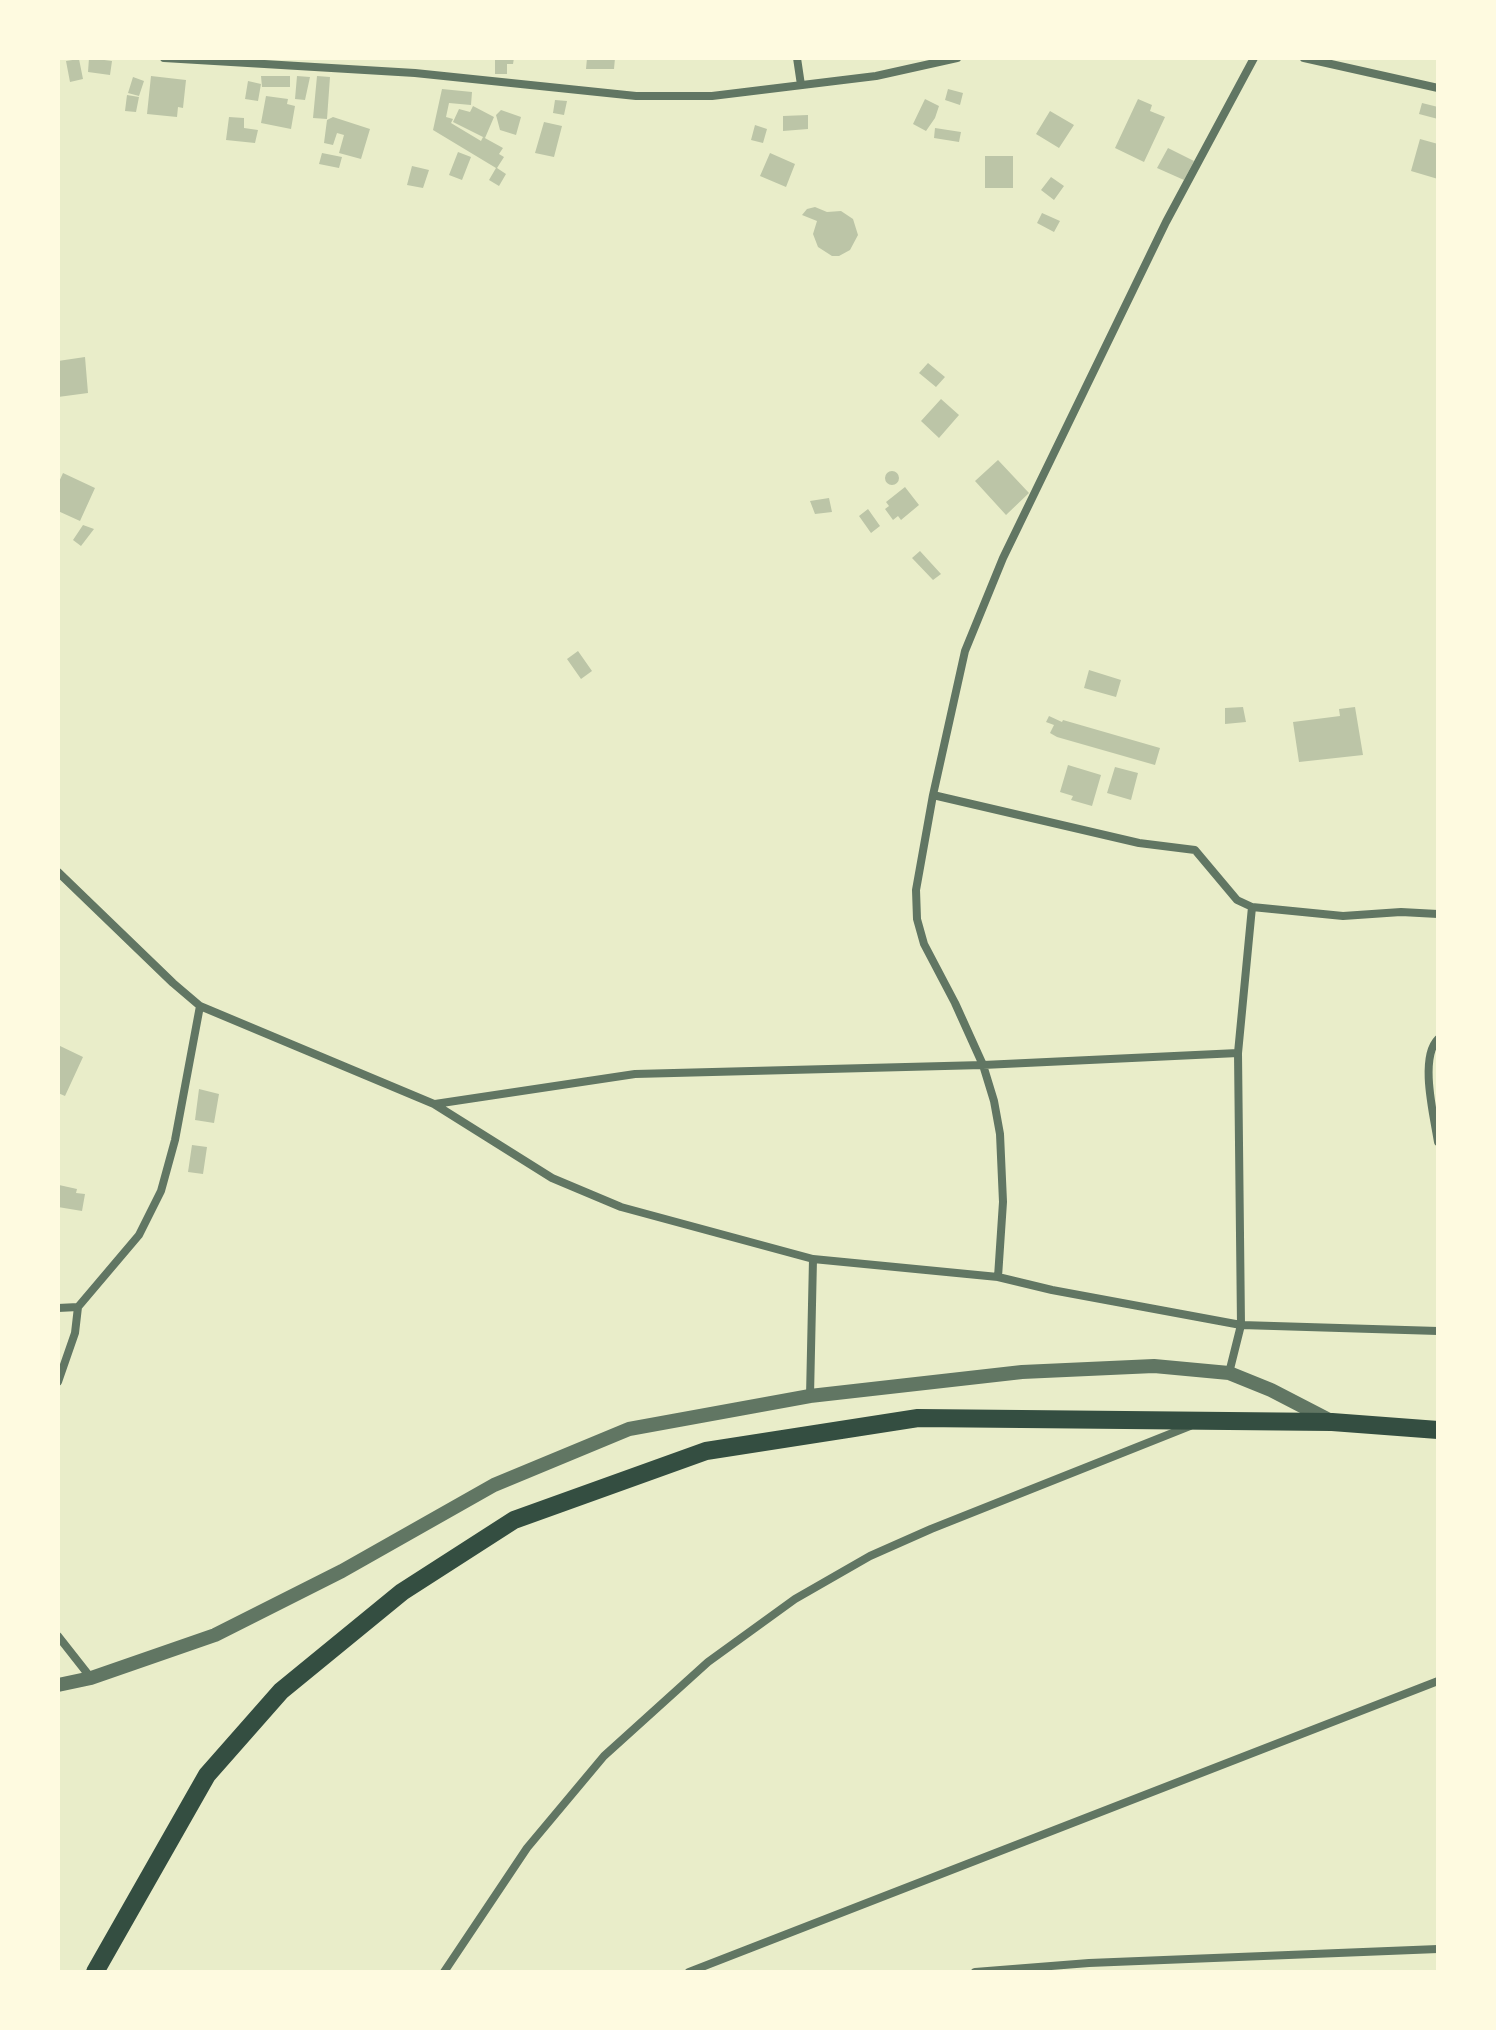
<!DOCTYPE html>
<style>
body{margin:0}
#map{position:relative;width:1496px;height:2030px;overflow:hidden;background:#e9edc9;font-family:"Sofia Sans Condensed",sans-serif}
canvas{display:block}
.frame{position:absolute;inset:0;border:60px solid #fefae0;pointer-events:none}
</style>
<div id="map">
<canvas width="1496" height="2030"></canvas>
<div class="frame"></div>
</div>
<script>
const c = document.querySelector('canvas').getContext('2d');
c.lineJoin = 'round';
function fill(path, color) {
  c.fillStyle = color;
  c.fill(path, 'evenodd');
}
function strokePath(path, color, width, dash) {
  c.strokeStyle = color;
  c.lineWidth = width;
  c.lineCap = dash ? 'butt' : 'round';
  c.setLineDash(dash || []);
  c.stroke(path);
}
const building = new Path2D(`
 M 89,58 L 112,61 L 110,75 L 88,72 Z
 M 495,58 L 514,58 L 513,64 L 507,64 L 507,74 L 495,74 Z
 M 587,58 L 615,58 L 614,69 L 586,69 Z
 M 79,59 L 83,79 L 70,82 L 66,61 Z
 M 151,76 L 186,80 L 183,108 L 178,107 L 177,117 L 147,114 Z
 M 261,76 L 290,76 L 290,87 L 262,87 Z
 M 297,76 L 310,77 L 305,100 L 295,99 Z
 M 317,76 L 330,77 L 327,119 L 313,118 Z
 M 133,77 L 144,81 L 139,96 L 128,93 Z
 M 248,81 L 261,84 L 258,101 L 245,99 Z
 M 442,89 L 472,92 L 471,105 L 449,103 L 446,117 L 453,119 L 451,123 L 481,141 L 483,137 L 503,148 L 499,154 L 504,157 L 497,168 L 506,174 L 499,186 L 489,180 L 496,168 L 433,130 Z
 M 948,89 L 963,93 L 960,105 L 945,100 Z
 M 127,95 L 139,97 L 136,112 L 125,111 Z
 M 266,96 L 288,99 L 287,104 L 295,106 L 291,129 L 261,123 Z
 M 925,99 L 939,106 L 935,118 L 926,131 L 913,124 Z
 M 1138,99 L 1152,105 L 1150,111 L 1165,117 L 1144,162 L 1115,148 Z
 M 555,100 L 567,101 L 564,115 L 553,113 Z
 M 1422,103 L 1438,107 L 1438,119 L 1419,114 Z
 M 473,106 L 494,117 L 485,138 L 453,122 L 459,109 L 470,112 Z
 M 501,110 L 521,117 L 516,135 L 500,130 L 496,115 Z
 M 1050,111 L 1074,125 L 1059,148 L 1036,134 Z
 M 808,115 L 808,129 L 783,131 L 783,116 Z
 M 229,117 L 244,118 L 244,128 L 258,130 L 255,143 L 226,140 Z
 M 333,117 L 370,129 L 361,159 L 339,153 L 344,135 L 337,133 L 333,145 L 324,143 L 327,120 Z
 M 544,122 L 562,126 L 554,157 L 535,153 Z
 M 755,125 L 767,129 L 763,143 L 751,140 Z
 M 935,128 L 961,132 L 959,142 L 934,138 Z
 M 1420,139 L 1438,144 L 1438,179 L 1411,171 Z
 M 1168,148 L 1194,161 L 1184,180 L 1157,168 Z
 M 458,152 L 471,157 L 462,180 L 449,175 Z
 M 322,153 L 342,157 L 339,168 L 319,164 Z
 M 770,153 L 795,164 L 786,187 L 760,176 Z
 M 985,156 L 1013,156 L 1013,188 L 985,188 Z
 M 412,166 L 429,170 L 423,188 L 407,185 Z
 M 1051,177 L 1064,186 L 1054,200 L 1041,190 Z
 M 815,207 L 827,212 L 841,211 L 853,219 L 858,235 L 850,250 L 839,256 L 832,256 L 818,247 L 813,234 L 817,221 L 802,215 L 807,209 Z
 M 1042,213 L 1060,221 L 1054,232 L 1037,223 Z
 M 85,357 L 88,393 L 58,397 L 58,361 Z
 M 928,363 L 945,377 L 936,387 L 919,373 Z
 M 941,399 L 959,415 L 939,438 L 921,421 Z
 M 998,460 L 1029,493 L 1006,515 L 975,481 Z
 M885 478a7 7 0 1 1 14 0a7 7 0 1 1-14 0Z
 M 63,473 L 95,488 L 80,521 L 58,511 L 58,484 Z
 M 905,487 L 919,505 L 901,520 L 898,516 L 893,520 L 885,509 L 889,506 L 886,502 Z
 M 829,498 L 832,512 L 815,514 L 810,501 Z
 M 868,509 L 880,526 L 871,533 L 859,516 Z
 M 83,525 L 94,529 L 81,546 L 73,540 Z
 M 920,551 L 941,574 L 933,580 L 912,558 Z
 M 578,651 L 592,671 L 581,679 L 567,659 Z
 M 1089,670 L 1121,680 L 1116,697 L 1084,688 Z
 M 1243,707 L 1246,722 L 1225,724 L 1225,708 Z
 M 1355,707 L 1363,755 L 1299,762 L 1293,722 L 1340,716 L 1339,709 Z
 M 1049,716 L 1062,722 L 1063,720 L 1160,748 L 1155,765 L 1057,737 L 1050,733 L 1054,725 L 1046,722 Z
 M 1068,765 L 1101,775 L 1092,806 L 1071,800 L 1073,796 L 1060,792 Z
 M 1115,767 L 1138,773 L 1131,800 L 1107,793 Z
 M 58,1045 L 83,1057 L 65,1096 L 58,1093 Z
 M 199,1089 L 219,1094 L 214,1123 L 195,1120 Z
 M 192,1145 L 207,1147 L 203,1174 L 188,1172 Z
 M 59,1185 L 77,1189 L 76,1193 L 85,1194 L 82,1211 L 58,1207 Z`);
const minor = new Path2D(`
 M 164,58 L 415,73 L 636,96 L 712,96 L 876,76 L 957,58
 M 797,58 L 801,85
 M 1304,58 L 1438,88
 M 933,795 L 1139,843 L 1195,850 L 1237,900 L 1252,907 L 1343,916 L 1401,912 L 1438,914
 M 58,872 L 173,983 L 200,1006 L 434,1104 L 552,1178 L 621,1207 L 813,1259 L 998,1277 L 1052,1290 L 1241,1325 L 1229,1373
 M 1252,907 L 1238,1053 L 1241,1325 L 1438,1331
 M 1438,1039 C 1419,1058 1434,1116 1438,1142
 M 435,1104 L 635,1074 L 983,1065 L 1238,1053
 M 998,1277 L 1003,1202 L 1000,1134 L 994,1101 L 983,1065 L 955,1003 L 924,944 L 917,919 L 916,890 L 933,795 L 965,651 L 1003,558 L 1166,222 L 1254,58
 M 58,1308 L 78,1307
 M 58,1382 L 75,1333 L 78,1307 L 139,1235 L 161,1191 L 175,1140 L 200,1006
 M 810,1396 L 813,1259
 M 58,1636 L 91,1678
 M 444,1972 L 527,1848 L 604,1756 L 708,1662 L 795,1599 L 870,1556 L 931,1529 L 1190,1426
 M 689,1972 L 1438,1681
 M 975,1972 L 1089,1963 L 1438,1949`);
const tertiary = new Path2D(`
 M 58,1685 L 91,1678 L 215,1635 L 342,1571 L 494,1485 L 629,1429 L 810,1396 L 1022,1372 L 1154,1366 L 1229,1373 L 1271,1390 L 1329,1420`);
const trunk = new Path2D(`
 M 95,1972 L 207,1775 L 281,1691 L 402,1592 L 514,1520 L 706,1451 L 918,1418 L 1332,1422 L 1438,1430`);
fill(building, '#bcc5a7');
strokePath(minor, '#617663', 8);
strokePath(tertiary, '#617663', 14);
strokePath(trunk, '#344e41', 18);
</script>
